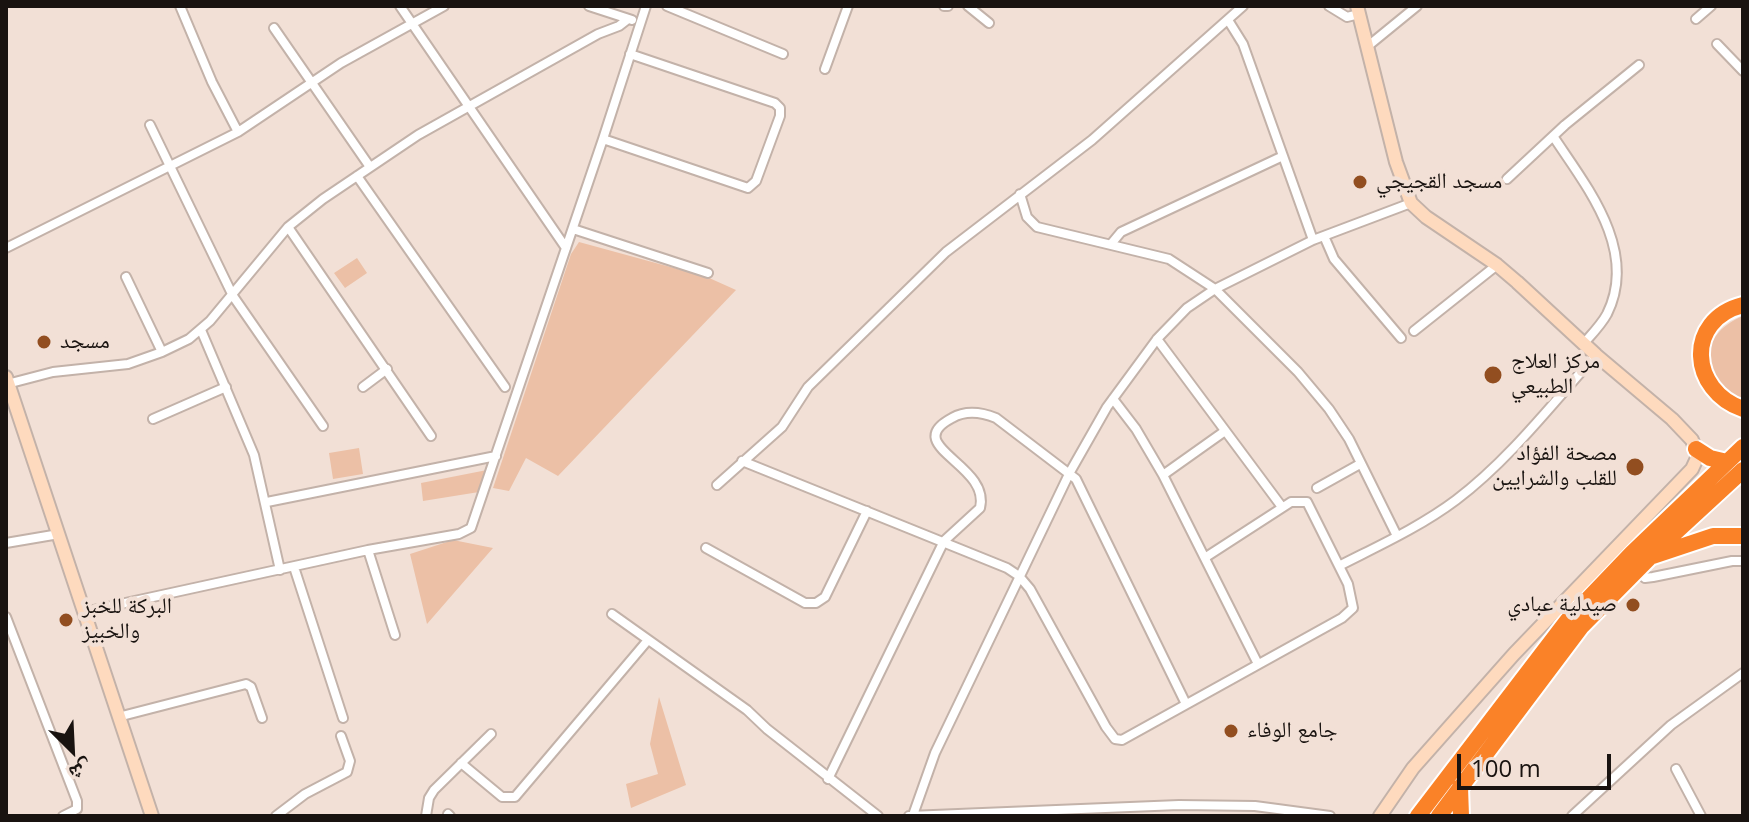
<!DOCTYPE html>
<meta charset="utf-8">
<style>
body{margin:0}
#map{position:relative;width:1749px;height:822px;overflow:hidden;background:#f2e0d6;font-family:"Open Sans","Noto Naskh Arabic",sans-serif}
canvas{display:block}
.frame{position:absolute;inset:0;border:8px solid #191310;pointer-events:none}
.north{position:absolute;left:32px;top:710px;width:80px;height:80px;-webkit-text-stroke:6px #f2e0d6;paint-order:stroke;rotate:156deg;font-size:22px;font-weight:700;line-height:32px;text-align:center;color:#191310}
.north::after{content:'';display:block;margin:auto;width:28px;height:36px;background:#191310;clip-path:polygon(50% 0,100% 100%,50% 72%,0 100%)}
.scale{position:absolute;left:1457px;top:754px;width:154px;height:36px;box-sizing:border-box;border:4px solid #191310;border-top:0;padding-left:10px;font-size:24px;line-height:28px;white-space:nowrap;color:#191310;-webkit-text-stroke:6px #f2e0d6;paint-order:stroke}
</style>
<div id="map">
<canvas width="1749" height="822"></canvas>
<div class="frame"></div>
<div class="north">ش</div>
<div class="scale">100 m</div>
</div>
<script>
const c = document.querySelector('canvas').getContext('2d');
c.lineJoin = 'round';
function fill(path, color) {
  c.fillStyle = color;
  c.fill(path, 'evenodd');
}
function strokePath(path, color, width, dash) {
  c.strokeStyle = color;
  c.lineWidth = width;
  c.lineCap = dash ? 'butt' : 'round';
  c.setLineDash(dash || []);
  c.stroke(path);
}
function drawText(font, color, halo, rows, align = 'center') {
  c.font = font + ' "Open Sans","Noto Naskh Arabic",sans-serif';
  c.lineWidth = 8;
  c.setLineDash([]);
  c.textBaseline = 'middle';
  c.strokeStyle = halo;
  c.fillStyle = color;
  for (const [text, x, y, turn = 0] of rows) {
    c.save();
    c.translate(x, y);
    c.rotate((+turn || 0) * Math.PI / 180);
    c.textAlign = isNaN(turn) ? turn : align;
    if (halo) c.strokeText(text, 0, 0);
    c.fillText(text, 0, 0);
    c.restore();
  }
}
const green = new Path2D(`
 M 579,242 L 707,277 L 736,290 L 558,476 L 526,458 L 509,491 L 493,488 L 571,254 Z
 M 357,258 L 367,273 L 345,288 L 334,273 Z
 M 1743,316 L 1743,405 C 1736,400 1722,394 1717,387 C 1714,383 1712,374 1711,369 C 1703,343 1721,325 1743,316 Z
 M 359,448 L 363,474 L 333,479 L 329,453 Z
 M 487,470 L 479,492 L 423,501 L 421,483 Z
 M 453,540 L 493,548 L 427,624 L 410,554 Z
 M 659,697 L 686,785 L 631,808 L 626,784 L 658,774 L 650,744 Z`);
const street = new Path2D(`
 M 180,6 L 212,82 L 238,132
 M 400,6 L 566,248
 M 589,6 L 632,20
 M 667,6 L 783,54
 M 944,6 L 948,6
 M 968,6 L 989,23
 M 1329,6 L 1347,17 L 1359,14
 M 1696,19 L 1711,6
 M 1228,20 L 1243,44 L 1313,240
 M 274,28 L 370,167
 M 1717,44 L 1743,71
 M 1368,46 L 1417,6
 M 825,69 L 848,6
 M 150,125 L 233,296 L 323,426
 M 1553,136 C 1586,186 1639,250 1607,314 C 1601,325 1592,334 1584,343
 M 603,139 L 748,188 L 756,181 L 780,116 L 780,108 L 775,103 L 630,54
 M 357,176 L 505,387
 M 1507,179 L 1565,125 L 1639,65
 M 1020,194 L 1027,217 L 1037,227 L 1169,259 L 1215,289 L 1298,372 L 1329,409 L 1349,439 L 1397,536
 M 288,227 L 431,436
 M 573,229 L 708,273
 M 1324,236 L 1334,259 L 1401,338
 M 1111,244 L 1121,232 L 1283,156
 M 6,248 L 238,132 L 341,63 L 444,6
 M 126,277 L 162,352
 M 201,330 L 254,455 L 280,570
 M 1414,331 L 1497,265
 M 1157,339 L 1282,507
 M 7,384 L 53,372 L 128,364 L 162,352 L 189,339 L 210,321 L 288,227 L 323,199 L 418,135 L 598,34 L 619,26 L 628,19
 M 363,387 L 387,369
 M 1113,399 L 1136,429 L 1163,475 L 1258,664
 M 153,419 L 226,387
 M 742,461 L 1007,568 L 1019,576 L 1030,589 L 1106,727 L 1115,739 L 1122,740 L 1342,618 L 1353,608 L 1348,584 L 1307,502 L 1291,502 L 1206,557
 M 1163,475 L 1225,431
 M 717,485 L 782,427 L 808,387 L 946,252 L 1092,140 L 1243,6
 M 1317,488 L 1360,464
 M 267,502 L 496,456
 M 6,543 L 59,534
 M 706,548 L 805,603 L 816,603 L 825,597 L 867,511
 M 368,550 L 395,635
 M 1339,566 C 1378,546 1420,527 1456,500 C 1509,460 1552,404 1596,355
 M 294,567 L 343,718
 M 1636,571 L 1645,578 L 1653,577 L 1732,561 L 1743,561
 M 84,612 L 368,550 L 459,534 L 471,528 L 603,139 L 646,6
 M 612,614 L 747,710 L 767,729 L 878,816
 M 6,617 L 77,801 L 77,809 L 63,816
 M 118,717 L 246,684 L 251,687 L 262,718
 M 461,763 L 502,797 L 515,797 L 648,640
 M 1676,769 L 1701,816
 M 828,779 L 944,541 L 980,508 C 991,464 899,446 952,418 C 966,410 981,412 996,418 L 1076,479 L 1186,704
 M 448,814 L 450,816
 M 913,815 L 935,753 L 1070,472 L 1107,407 L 1157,339 L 1187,308 L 1215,289 L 1313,240 L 1411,203
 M 276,816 L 305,794 L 347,772 L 350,761 L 341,736
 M 426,816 L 429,798 L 434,790 L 491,734
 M 909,816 L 1179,805 L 1255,806 L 1330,816
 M 1572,816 L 1671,725 L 1743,673`);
const secondary = new Path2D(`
 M 1357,6 L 1396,162 L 1411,203 L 1426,217 L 1497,265 L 1517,282 L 1596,355 L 1672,419 L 1692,440 L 1698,456 L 1692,469 L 1514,654 L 1413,768 L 1380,816
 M 6,377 L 152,816`);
const highway = new Path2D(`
 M 1743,305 C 1684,320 1690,391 1743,409
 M 1696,449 L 1710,458 L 1727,462
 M 1653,556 L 1713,536 L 1743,536
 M 1460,787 L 1461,816
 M 1418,816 L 1567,621 L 1632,553 L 1743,447
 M 1439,816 L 1581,627 L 1667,540 L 1743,470`);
const markers = [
 [1360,182,8,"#924e20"],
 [44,342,8,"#924e20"],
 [1493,375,10,"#924e20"],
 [1635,467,10,"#924e20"],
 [1633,605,8,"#924e20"],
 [66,620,8,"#924e20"],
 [1231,731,8,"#924e20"]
];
const poiNames = [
 ["مسجد القجيجي",1376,182],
 ["مسجد",60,342],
 ["مركز العلاج",1511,362],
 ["الطبيعي",1511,387],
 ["مصحة الفؤاد",1617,454,"right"],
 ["للقلب والشرايين",1617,479,"right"],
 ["صيدلية عبادي",1617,605,"right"],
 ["البركة للخبز",82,607],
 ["والخبيز",82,632],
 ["جامع الوفاء",1247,731]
];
fill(green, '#ecc0a6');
strokePath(street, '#c3b2a9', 12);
strokePath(secondary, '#c3b2a9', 16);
strokePath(highway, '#fff', 20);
strokePath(street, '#fff', 8);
strokePath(secondary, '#fedabe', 12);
strokePath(highway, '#fa8228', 16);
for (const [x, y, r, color] of markers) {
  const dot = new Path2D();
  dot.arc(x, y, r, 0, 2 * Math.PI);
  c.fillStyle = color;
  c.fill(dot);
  strokePath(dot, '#f2e0d6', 3);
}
drawText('22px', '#191310', '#f2e0d6', poiNames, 'left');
</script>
